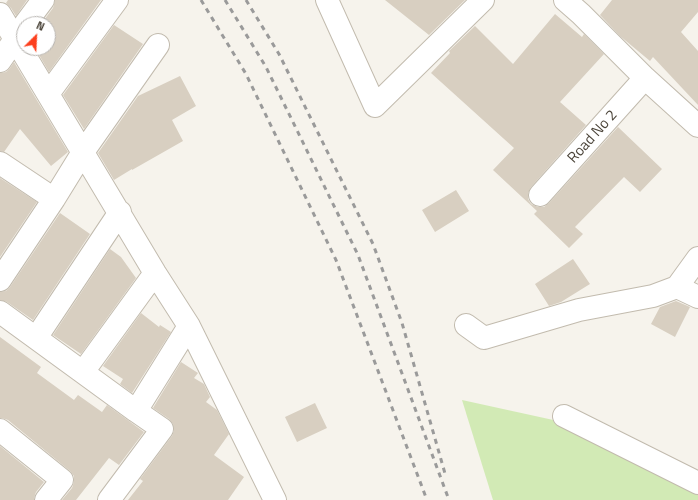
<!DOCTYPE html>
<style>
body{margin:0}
#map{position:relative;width:698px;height:500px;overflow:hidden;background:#f6f3ec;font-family:"Titillium Web",sans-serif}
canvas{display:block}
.north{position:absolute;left:16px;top:16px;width:40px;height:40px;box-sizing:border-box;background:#fff;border:1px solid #b7b4b0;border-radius:50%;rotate:24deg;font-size:11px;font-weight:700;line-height:16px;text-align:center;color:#4b4439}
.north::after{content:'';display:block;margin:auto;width:14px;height:18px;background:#fc3f1d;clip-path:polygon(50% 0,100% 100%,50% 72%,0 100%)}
</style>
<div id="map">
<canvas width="698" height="500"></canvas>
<div class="north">N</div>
</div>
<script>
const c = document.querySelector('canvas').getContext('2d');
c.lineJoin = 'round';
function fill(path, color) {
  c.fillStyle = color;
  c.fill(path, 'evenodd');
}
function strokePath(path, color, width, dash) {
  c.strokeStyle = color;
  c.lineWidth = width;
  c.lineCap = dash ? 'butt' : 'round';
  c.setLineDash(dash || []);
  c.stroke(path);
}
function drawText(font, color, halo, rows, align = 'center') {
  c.font = font + ' "Titillium Web",sans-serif';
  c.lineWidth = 4;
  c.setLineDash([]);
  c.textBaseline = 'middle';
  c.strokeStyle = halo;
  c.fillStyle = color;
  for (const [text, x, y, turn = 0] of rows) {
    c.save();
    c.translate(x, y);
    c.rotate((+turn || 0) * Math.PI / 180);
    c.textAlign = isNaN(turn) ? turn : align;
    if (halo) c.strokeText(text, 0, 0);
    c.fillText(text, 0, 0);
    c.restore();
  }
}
const green = new Path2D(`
 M 462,400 L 567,423 L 698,493 L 698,500 L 493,500 Z`);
const building = new Path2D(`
 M 8,0 L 27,0 L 16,16 L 11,8 L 6,3 Z
 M 55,0 L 101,0 L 49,72 L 35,48 L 48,48 L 48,24 L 41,24 L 53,8 Z
 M 385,0 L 465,0 L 429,35 Z
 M 612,0 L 698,0 L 698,12 L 681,32 L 698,51 L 698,105 L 653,57 L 650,61 L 620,36 L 600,15 Z
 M 555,14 L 582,37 L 584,34 L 604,54 L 560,102 L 586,125 L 531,187 L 528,193 L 528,199 L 531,204 L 538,207 L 544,207 L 549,203 L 618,127 L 662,169 L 640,192 L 624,177 L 575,227 L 583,234 L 569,248 L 534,214 L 537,211 L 493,170 L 514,148 L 431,73 L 450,53 L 449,51 L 475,26 L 513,64 Z
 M 114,25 L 143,44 L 84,129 L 63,95 Z
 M 14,62 L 68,152 L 51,166 L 20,129 L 4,152 L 0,151 L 0,73 L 6,72 L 10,68 Z
 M 180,76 L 196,106 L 172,120 L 183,141 L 132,170 L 132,169 L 114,180 L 98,153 L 138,96 Z
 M 0,178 L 37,202 L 0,257 Z
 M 456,190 L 469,211 L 435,232 L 422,210 Z
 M 60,213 L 90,234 L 33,320 L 7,302 L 0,300 L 0,292 L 6,291 L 10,287 Z
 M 110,249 L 121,257 L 136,278 L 81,354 L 53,335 Z
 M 573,259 L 590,284 L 561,302 L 549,306 L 535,284 Z
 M 676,301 L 690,307 L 675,337 L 651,324 L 660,307 Z
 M 141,313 L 159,327 L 160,325 L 171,332 L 132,393 L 120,384 L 123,379 L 103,366 Z
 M 0,337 L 41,367 L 37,373 L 74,400 L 78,395 L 102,412 L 107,405 L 144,432 L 119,465 L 109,458 L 76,500 L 62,500 L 72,488 L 74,482 L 74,476 L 70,471 L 8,420 L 2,418 L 0,418 Z
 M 181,362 L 198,373 L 194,378 L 204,384 L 210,397 L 206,402 L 217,410 L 229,434 L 214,455 L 244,477 L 228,500 L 128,500 L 143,481 L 140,479 L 172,436 L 174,431 L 173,424 L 169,419 L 153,408 Z
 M 315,403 L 327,428 L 297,442 L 285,417 Z
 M 0,446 L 44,482 L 36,492 L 34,498 L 34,500 L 0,500 Z`);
const minor = new Path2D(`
 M 327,0 L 375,106 L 483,0
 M 565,0 L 581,14 L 645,78 L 698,126
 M 0,14 L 155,273 L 189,326 L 275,500
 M 25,24 L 43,0
 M 0,61 L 22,29
 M 48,94 L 117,0
 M 0,163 L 54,199
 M 540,195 L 645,78
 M 0,280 L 54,199 L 83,152 L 158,45
 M 677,287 L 698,297
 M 0,312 L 136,411 L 162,429 L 109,500
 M 466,325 L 484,338 L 579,310 L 653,296 L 677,287 L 698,258
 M 36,338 L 120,212
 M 83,372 L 155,273
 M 136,411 L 189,326
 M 564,416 L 698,483
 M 0,430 L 62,480 L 46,500`);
const rail = new Path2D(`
 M 201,0 L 246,74 L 336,260 L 427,500
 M 225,0 L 266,67 L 358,255 L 449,500
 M 246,0 L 279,54 L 373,244 L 402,323 L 446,477`);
const streetNames = [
 ["Road No 2",593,137,-48]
];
fill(green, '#d2eab5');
fill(building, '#d8cfc1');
strokePath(minor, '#c2bbae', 24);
strokePath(minor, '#fff', 22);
strokePath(rail, '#9a9a9a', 3, [5, 5]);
drawText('15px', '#4b4439', '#fff', streetNames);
</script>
